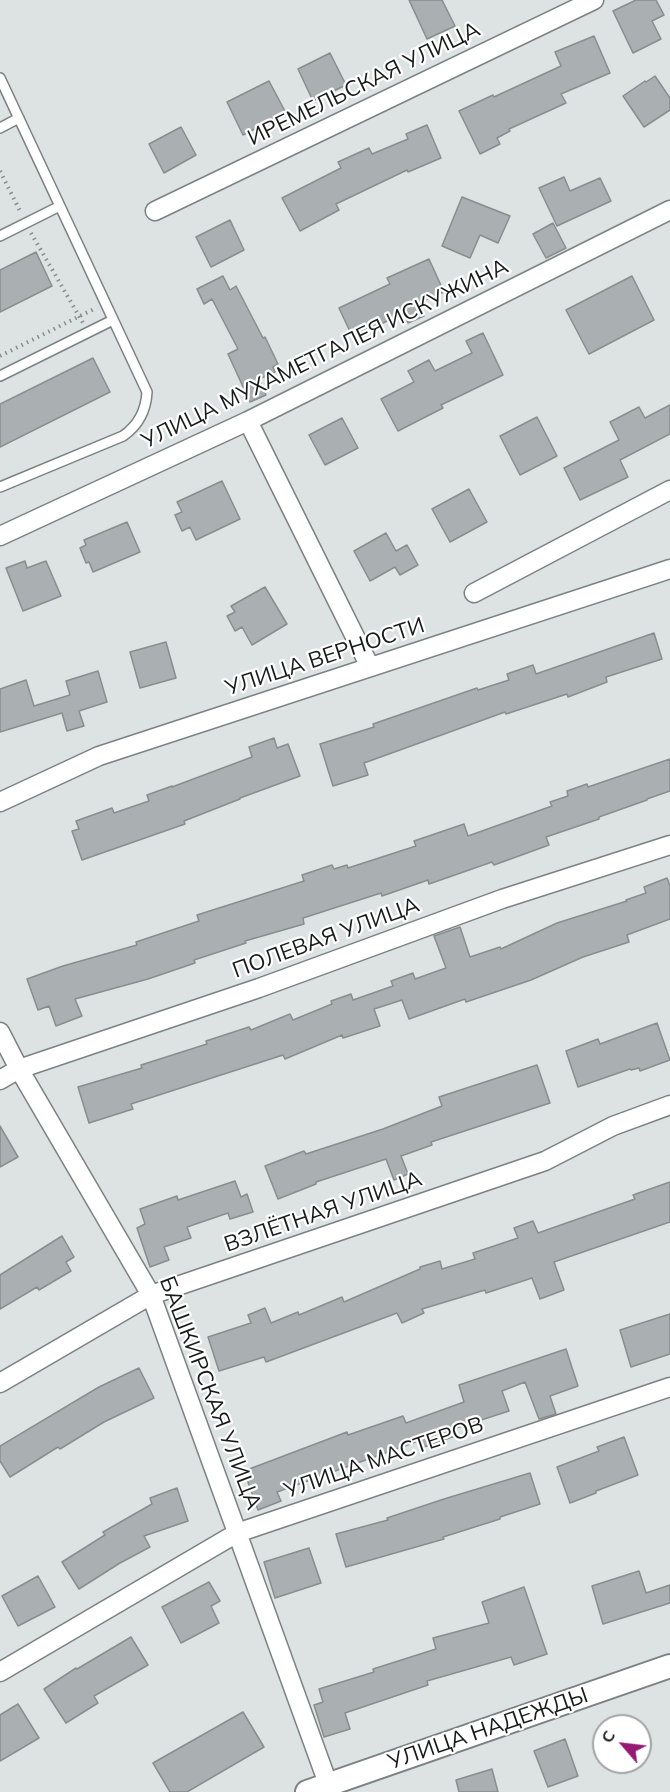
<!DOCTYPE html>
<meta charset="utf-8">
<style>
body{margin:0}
#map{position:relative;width:670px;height:1792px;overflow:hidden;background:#dde3e2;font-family:Mulish,sans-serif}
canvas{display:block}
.north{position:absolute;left:592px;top:1714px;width:60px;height:60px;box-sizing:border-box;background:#fff;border:2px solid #a3a4a4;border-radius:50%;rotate:298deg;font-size:16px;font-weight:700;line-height:24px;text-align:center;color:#191b1b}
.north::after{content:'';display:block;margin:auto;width:21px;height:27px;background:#951a75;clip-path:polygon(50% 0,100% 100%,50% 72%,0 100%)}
</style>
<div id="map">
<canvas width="670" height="1792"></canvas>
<div class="north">С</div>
</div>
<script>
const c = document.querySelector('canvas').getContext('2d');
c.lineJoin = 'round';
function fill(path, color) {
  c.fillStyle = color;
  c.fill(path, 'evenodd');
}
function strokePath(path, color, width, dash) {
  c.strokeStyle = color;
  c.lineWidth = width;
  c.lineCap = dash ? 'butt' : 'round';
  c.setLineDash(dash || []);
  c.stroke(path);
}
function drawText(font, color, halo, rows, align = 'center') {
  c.font = font + ' Mulish,sans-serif';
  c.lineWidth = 4.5;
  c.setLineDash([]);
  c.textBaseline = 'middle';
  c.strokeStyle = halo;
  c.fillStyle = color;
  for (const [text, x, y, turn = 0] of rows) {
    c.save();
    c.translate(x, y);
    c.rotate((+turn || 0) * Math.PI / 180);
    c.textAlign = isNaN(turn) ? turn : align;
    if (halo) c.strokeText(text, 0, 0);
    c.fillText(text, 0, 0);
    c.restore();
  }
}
const building = new Path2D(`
 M 409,0 L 442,0 L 455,26 L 427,39 Z
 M 636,0 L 656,0 L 664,15 L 652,21 L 661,39 L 633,53 L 613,11 Z
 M 594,36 L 610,73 L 561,94 L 566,103 L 509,129 L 510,131 L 497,138 L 500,144 L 480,154 L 459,111 L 493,95 L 494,97 L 561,66 L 555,52 Z
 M 330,53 L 346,85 L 313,101 L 298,69 Z
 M 655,76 L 670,98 L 670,110 L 644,127 L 623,96 L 645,81 L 646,82 Z
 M 269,81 L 286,113 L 243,135 L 227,102 Z
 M 427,125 L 441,158 L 408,172 L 407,170 L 336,204 L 339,210 L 300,231 L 282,198 L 341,168 L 338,162 L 369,148 L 372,154 L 408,139 L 406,134 Z
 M 181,127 L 196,155 L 164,173 L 149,144 Z
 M 564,177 L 570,191 L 600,178 L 611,201 L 557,226 L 539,188 Z
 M 462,197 L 510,216 L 498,243 L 480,235 L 470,258 L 442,246 Z
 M 230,220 L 244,250 L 211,267 L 196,237 Z
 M 553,223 L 566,248 L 546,258 L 533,234 Z
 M 36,252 L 52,286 L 0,312 L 0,270 Z
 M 429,259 L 444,292 L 418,303 L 424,316 L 408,323 L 403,313 L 353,338 L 339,308 L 390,284 L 387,278 Z
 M 223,276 L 230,290 L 236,286 L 263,338 L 265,337 L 278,364 L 273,367 L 275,372 L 259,379 L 266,395 L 250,402 L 228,354 L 238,349 L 212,299 L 204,304 L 197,289 Z
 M 632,276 L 654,320 L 589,354 L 566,310 Z
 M 483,333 L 503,375 L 441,405 L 443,408 L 398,431 L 381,399 L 414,382 L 408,371 L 429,360 L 435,371 L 472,353 L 466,341 Z
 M 93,358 L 110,392 L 0,447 L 0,404 Z
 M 670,405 L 670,434 L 620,460 L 628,477 L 580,500 L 564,468 L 619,440 L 610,422 L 639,407 L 645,418 Z
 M 537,417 L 557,456 L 520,475 L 500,436 Z
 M 342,418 L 358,448 L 325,465 L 309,435 Z
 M 222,481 L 240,519 L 196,540 L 190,527 L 182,531 L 175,515 L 182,512 L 177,502 Z
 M 469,489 L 487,522 L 450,542 L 432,509 Z
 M 127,522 L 140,552 L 93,572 L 89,562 L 86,563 L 80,548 L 86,545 L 84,540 Z
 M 386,533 L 396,551 L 407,545 L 418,565 L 400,575 L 395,567 L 370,581 L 354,551 Z
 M 25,561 L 27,568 L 46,561 L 61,596 L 23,611 L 6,568 Z
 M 265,587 L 287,624 L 252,645 L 242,627 L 235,631 L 227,616 L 235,612 L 231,606 Z
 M 654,633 L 662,659 L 606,677 L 607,682 L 568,697 L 567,694 L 506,714 L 505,712 L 364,763 L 368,775 L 333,786 L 320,744 L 374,727 L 373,724 L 477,688 L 478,690 L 509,680 L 507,674 L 533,665 L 536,674 Z
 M 166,642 L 176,678 L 140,688 L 130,652 Z
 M 98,671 L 107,702 L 79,711 L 84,726 L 67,731 L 62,713 L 0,732 L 0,689 L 26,680 L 34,706 L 70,695 L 66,681 Z
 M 274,738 L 277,748 L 288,744 L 300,776 L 240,798 L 240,799 L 184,821 L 185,824 L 82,860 L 72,831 L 79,829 L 76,821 L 112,808 L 114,813 L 149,801 L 147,795 L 172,786 L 172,787 L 252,757 L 249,747 Z
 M 670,759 L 670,791 L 647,799 L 647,800 L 599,817 L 599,819 L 546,837 L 549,845 L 494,865 L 492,862 L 429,884 L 428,880 L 382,896 L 381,893 L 303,918 L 304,924 L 245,941 L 246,943 L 194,960 L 195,963 L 148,979 L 75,999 L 82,1016 L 56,1026 L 49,1006 L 38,1010 L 27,979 L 63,966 L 137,945 L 136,942 L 199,921 L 197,915 L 304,881 L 302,875 L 332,865 L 334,869 L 347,865 L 348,868 L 416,846 L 414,841 L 464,824 L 468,836 L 552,806 L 550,802 L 568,796 L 567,791 L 587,784 L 588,787 Z
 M 667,878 L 670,886 L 670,919 L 627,935 L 629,942 L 583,957 L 531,980 L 466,1002 L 465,999 L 409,1019 L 402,1000 L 374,1009 L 380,1026 L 343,1038 L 342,1035 L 285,1059 L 283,1055 L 131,1104 L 133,1109 L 89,1123 L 78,1087 L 142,1068 L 141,1065 L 207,1044 L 206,1041 L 249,1027 L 251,1030 L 290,1014 L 293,1020 L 332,1004 L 331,1001 L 351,994 L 353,1000 L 393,986 L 391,981 L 413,973 L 415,979 L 446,968 L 434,936 L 460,927 L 470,957 L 500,947 L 501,949 L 557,923 L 627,901 L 626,900 L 646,893 L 644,887 Z
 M 657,1023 L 670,1060 L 640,1071 L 639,1068 L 631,1070 L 630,1069 L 578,1087 L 566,1051 L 598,1039 L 600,1044 Z
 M 537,1065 L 550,1103 L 431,1142 L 432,1145 L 401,1156 L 408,1174 L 394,1180 L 386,1159 L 316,1182 L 316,1184 L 278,1199 L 265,1166 L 304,1151 L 306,1154 L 383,1129 L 442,1106 L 439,1097 Z
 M 0,1126 L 18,1157 L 0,1167 Z
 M 235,1181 L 241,1197 L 247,1194 L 253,1212 L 230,1219 L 228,1213 L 187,1227 L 191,1238 L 164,1247 L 169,1260 L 150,1267 L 137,1228 L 145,1224 L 140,1209 L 177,1196 L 178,1200 Z
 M 670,1182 L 670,1222 L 554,1262 L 564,1290 L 540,1299 L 532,1278 L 486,1293 L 485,1290 L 422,1309 L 424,1313 L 402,1323 L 397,1313 L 266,1362 L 264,1357 L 219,1371 L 208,1337 L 251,1323 L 248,1315 L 265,1308 L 271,1323 L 298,1312 L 299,1315 L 342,1297 L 344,1302 L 420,1269 L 420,1267 L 440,1261 L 442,1269 L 475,1259 L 473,1253 L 518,1238 L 514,1228 L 533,1221 L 538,1233 L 635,1199 L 633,1195 Z
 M 62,1236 L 74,1257 L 66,1262 L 71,1271 L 39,1290 L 37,1287 L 0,1309 L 0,1275 Z
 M 670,1314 L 670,1354 L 631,1367 L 620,1330 Z
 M 566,1349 L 578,1386 L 550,1396 L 556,1414 L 539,1419 L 525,1382 L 502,1391 L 509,1411 L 453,1429 L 455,1436 L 424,1447 L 421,1440 L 277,1492 L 281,1501 L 258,1510 L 244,1471 L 347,1432 L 348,1435 L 403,1416 L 406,1423 L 464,1402 L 459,1385 Z
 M 139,1368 L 154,1398 L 104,1422 L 60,1449 L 58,1447 L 10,1477 L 0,1461 L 0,1446 L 99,1387 Z
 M 624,1437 L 638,1475 L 596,1491 L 596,1493 L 570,1503 L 557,1467 L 599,1451 L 597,1447 Z
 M 530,1473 L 540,1504 L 500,1517 L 500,1519 L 443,1537 L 444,1539 L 346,1567 L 336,1534 L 388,1520 L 387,1518 L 444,1499 Z
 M 177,1488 L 188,1521 L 144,1536 L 150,1547 L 120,1563 L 79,1589 L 62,1562 L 105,1535 L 103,1532 L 152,1504 L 150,1498 Z
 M 309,1548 L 321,1583 L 275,1598 L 264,1562 Z
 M 639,1571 L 646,1593 L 670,1585 L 670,1603 L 603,1624 L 592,1586 Z
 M 38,1576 L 55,1607 L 18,1626 L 2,1596 Z
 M 209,1582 L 220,1601 L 211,1606 L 219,1623 L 181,1643 L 162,1607 Z
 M 524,1587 L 547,1654 L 514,1665 L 511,1657 L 427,1681 L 428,1685 L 345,1713 L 350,1729 L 324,1737 L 314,1705 L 323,1702 L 319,1689 L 374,1672 L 373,1669 L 436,1649 L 433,1638 L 489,1623 L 482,1602 Z
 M 131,1637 L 148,1665 L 94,1696 L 98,1703 L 66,1723 L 44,1689 L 76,1668 L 77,1669 Z
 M 18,1704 L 39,1738 L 0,1761 L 0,1715 Z
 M 243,1712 L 264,1747 L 187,1792 L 170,1792 L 153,1763 Z
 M 565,1739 L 578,1776 L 548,1787 L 534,1751 Z
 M 492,1769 L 498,1792 L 459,1792 L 456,1780 Z`);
const path = new Path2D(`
 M 0,171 L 21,213
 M 31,233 L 83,323
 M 0,356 L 96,308`);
const service = new Path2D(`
 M 0,78 L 147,392 C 146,411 139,425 123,436 L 0,487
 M 0,128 L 19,118
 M 0,236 L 60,206
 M 0,376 L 113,320`);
const minor = new Path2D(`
 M 155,211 L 594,0
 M 248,421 L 370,667
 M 0,536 L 248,421 L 670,210
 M 474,593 L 670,490
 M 0,802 L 99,756 L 670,569
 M 0,1032 L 19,1069 L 151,1295 L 331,1792
 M 0,1080 L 19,1069 L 259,988 L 502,899 L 670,845
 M 0,1383 L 151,1295 L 545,1161 L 613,1126 L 670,1105
 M 0,1672 L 237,1533 L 670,1387`);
const tertiary = new Path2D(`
 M 307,1792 L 670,1666`);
const streetNames = [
 ["ИРЕМЕЛЬСКАЯ УЛИЦА",364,84,-26],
 ["УЛИЦА МУХАМЕТГАЛЕЯ ИСКУЖИНА",325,354,-26],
 ["УЛИЦА ВЕРНОСТИ",325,657,-18],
 ["ПОЛЕВАЯ УЛИЦА",326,938,-20],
 ["ВЗЛЁТНАЯ УЛИЦА",323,1212,-19],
 ["БАШКИРСКАЯ УЛИЦА",210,1393,69],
 ["УЛИЦА МАСТЕРОВ",384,1458,-19],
 ["УЛИЦА НАДЕЖДЫ",488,1729,-19]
];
fill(building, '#aab0b1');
strokePath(building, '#888d8e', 1.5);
strokePath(service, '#7c8281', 12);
strokePath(minor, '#7c8281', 21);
strokePath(tertiary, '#7c8281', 26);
strokePath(path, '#898d8d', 4, [1.5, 4.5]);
strokePath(service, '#fff', 9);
strokePath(minor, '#fff', 18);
strokePath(tertiary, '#fff', 22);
drawText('22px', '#191b1b', '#fff', streetNames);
</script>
